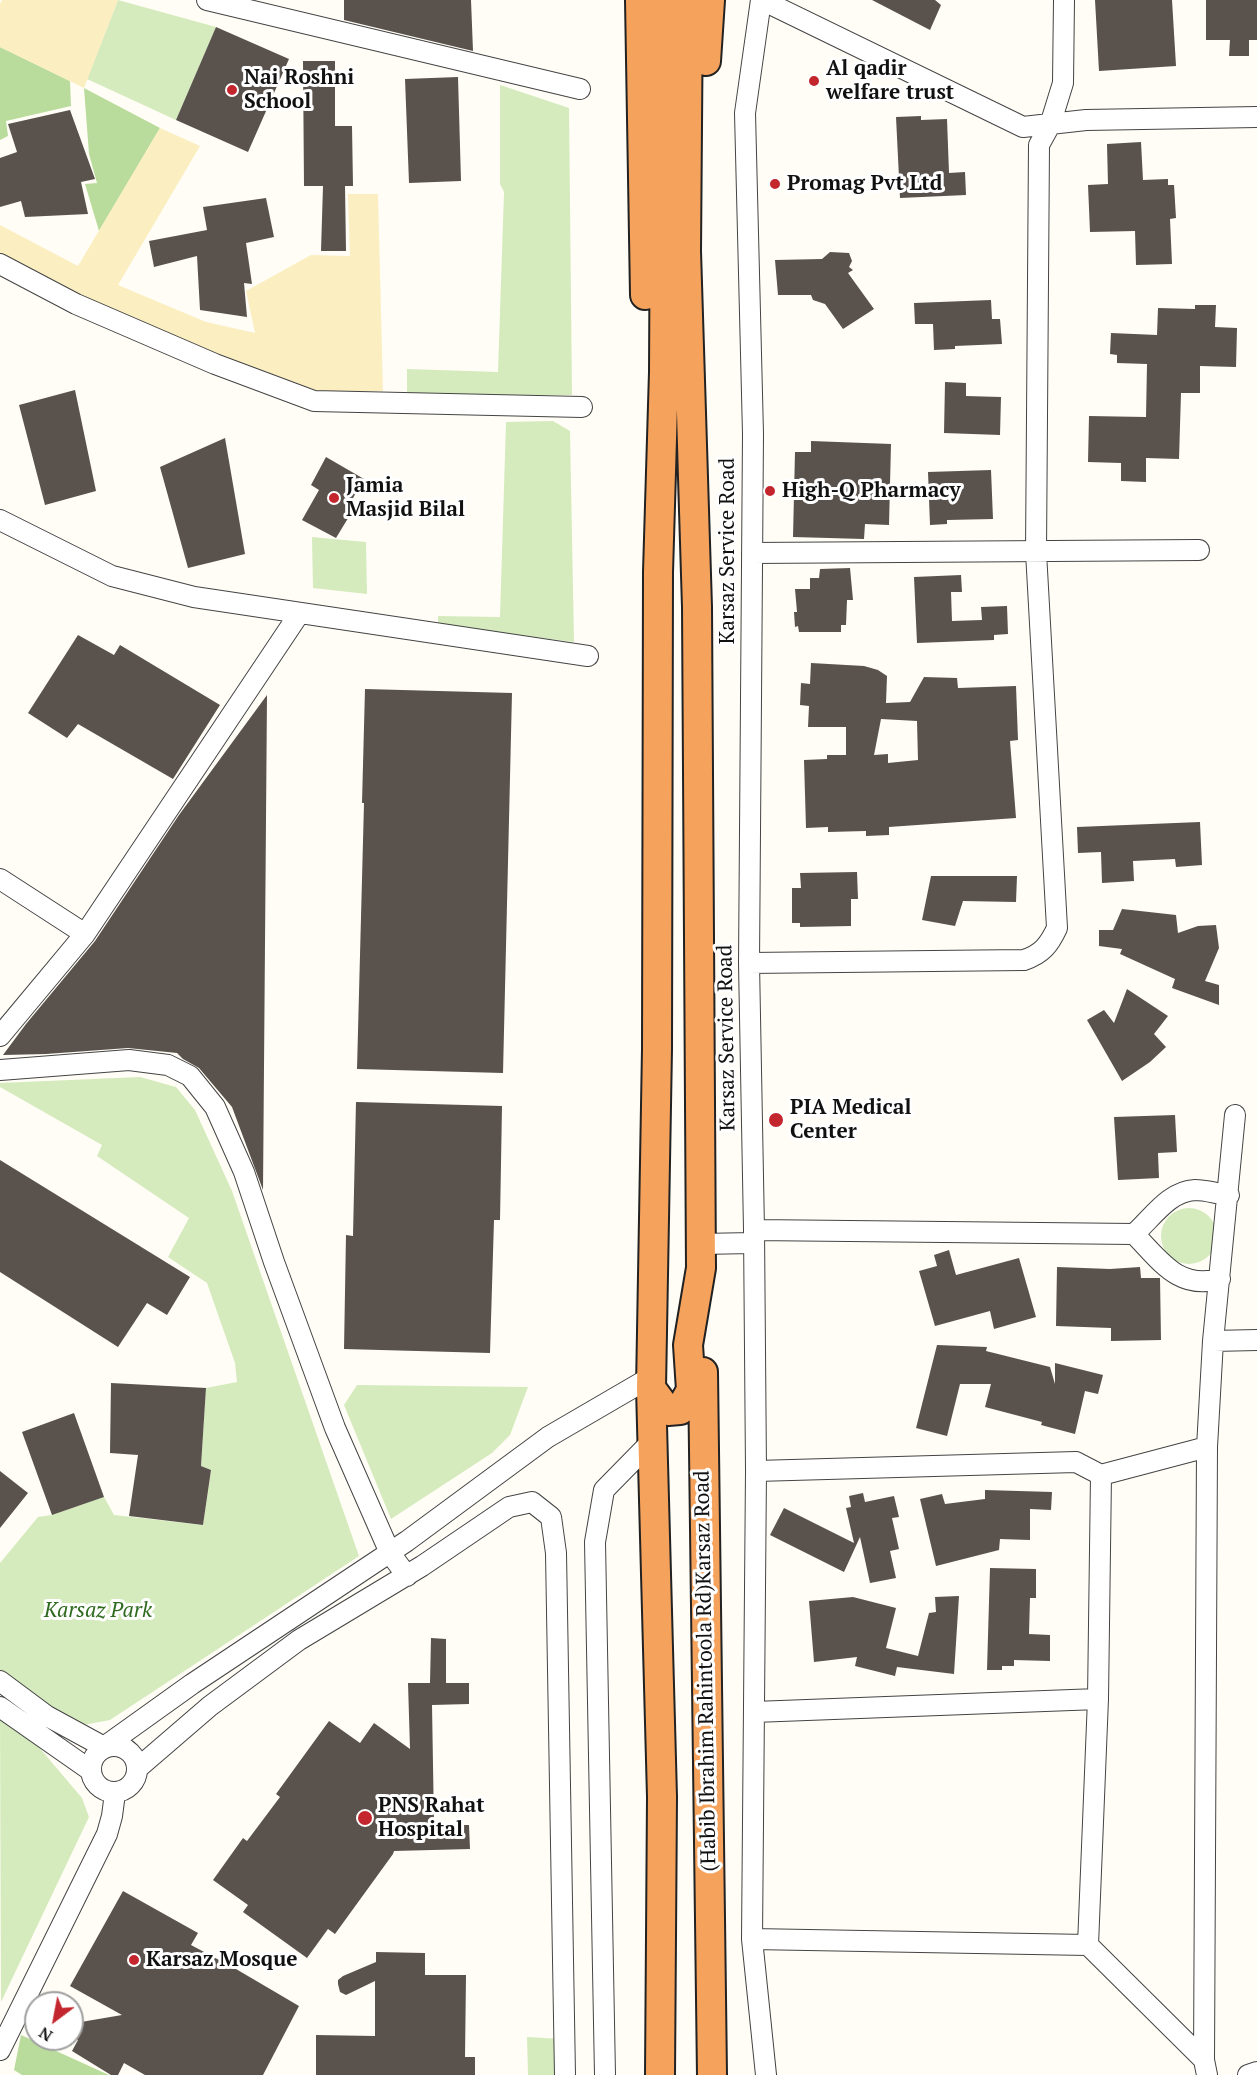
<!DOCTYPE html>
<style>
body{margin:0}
#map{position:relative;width:1257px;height:2075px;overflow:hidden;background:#fffdf5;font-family:"PT Serif",serif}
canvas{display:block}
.north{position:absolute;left:24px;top:1991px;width:60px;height:60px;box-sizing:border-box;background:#fff;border:2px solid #a0a0a0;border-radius:50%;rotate:212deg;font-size:16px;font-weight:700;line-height:24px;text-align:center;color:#111}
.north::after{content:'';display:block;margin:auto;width:21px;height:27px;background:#c4262e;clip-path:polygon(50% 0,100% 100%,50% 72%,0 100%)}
</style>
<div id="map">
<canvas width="1257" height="2075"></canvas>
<div class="north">N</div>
</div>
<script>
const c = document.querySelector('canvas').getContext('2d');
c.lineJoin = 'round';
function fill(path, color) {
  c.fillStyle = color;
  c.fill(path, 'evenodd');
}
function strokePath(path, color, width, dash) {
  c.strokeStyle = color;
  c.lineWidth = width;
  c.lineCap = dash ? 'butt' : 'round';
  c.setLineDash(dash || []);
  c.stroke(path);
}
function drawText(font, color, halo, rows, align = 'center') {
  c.font = font + ' "PT Serif",serif';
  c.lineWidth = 6;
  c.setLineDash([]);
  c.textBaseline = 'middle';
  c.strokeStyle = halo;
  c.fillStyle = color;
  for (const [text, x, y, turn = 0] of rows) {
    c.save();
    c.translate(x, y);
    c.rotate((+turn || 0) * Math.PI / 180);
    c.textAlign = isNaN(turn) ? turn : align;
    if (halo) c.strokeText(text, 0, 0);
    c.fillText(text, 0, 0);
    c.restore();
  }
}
const green = new Path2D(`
 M 118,0 L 216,27 L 176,120 L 87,79 Z
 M 500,85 L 569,108 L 572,395 L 407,396 L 407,369 L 498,372 L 504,192 L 500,184 Z
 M 553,421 L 570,431 L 574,642 L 438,625 L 438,616 L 500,617 L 506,422 Z
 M 312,537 L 366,542 L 367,594 L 313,588 Z
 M 140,1077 L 176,1087 L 195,1110 L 232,1191 L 359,1556 L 110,1720 L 83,1725 L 59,1719 L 0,1672 L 0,1563 L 38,1517 L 52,1515 L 104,1497 L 114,1515 L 203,1525 L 211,1470 L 201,1466 L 206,1388 L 237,1382 L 235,1363 L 207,1283 L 168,1257 L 189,1218 L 97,1156 L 102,1145 L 0,1087 L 0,1083 Z
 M1161 1236a28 28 0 1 1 56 0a28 28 0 1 1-56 0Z
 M 357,1385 L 528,1387 L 510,1435 L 492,1453 L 391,1519 L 344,1405 Z
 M 0,1712 L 25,1731 L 54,1765 L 82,1798 L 89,1817 L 1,2002 Z
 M 527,2037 L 562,2039 L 555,2075 L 528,2075 Z`);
const forest = new Path2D(`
 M 0,47 L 70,81 L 71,106 L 6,121 L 8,136 L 0,140 Z
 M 84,88 L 160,128 L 99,231 L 85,184 L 97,183 L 89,154 Z
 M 21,2035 L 109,2075 L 22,2075 L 14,2070 Z`);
const sand = new Path2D(`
 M 2,0 L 118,0 L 84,88 L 0,47 L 0,4 Z
 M 160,128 L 200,146 L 118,285 L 206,322 L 255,333 L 246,291 L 311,255 L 350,256 L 348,194 L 378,194 L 383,391 L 318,392 L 211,354 L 60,287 L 0,257 L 0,225 L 78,266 Z`);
const building = new Path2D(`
 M 344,0 L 471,0 L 473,51 L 344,20 Z
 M 872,0 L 935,0 L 941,5 L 930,30 Z
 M 1095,0 L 1172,0 L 1176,66 L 1099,71 Z
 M 1206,0 L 1257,0 L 1257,40 L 1249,40 L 1249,56 L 1229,56 L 1230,40 L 1206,40 Z
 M 216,27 L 289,59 L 248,152 L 176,120 Z
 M 303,61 L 335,61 L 335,126 L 352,126 L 353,186 L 345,186 L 346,251 L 321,251 L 323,186 L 304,186 Z
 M 458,77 L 461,181 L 409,183 L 405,79 Z
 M 70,110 L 95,179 L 81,182 L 88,214 L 25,217 L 21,201 L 0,207 L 0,158 L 17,152 L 8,124 Z
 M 921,116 L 921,120 L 947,119 L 949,173 L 965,172 L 966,195 L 900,198 L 896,117 Z
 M 1141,142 L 1143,180 L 1168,179 L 1168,185 L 1174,185 L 1176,218 L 1170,219 L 1172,264 L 1136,265 L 1135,231 L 1090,232 L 1088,185 L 1108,184 L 1107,144 Z
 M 266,198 L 274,237 L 246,243 L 252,284 L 244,283 L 247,317 L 200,310 L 197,256 L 154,267 L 149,241 L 207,230 L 203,207 Z
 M 830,252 L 849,253 L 852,261 L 849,267 L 853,270 L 848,273 L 874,309 L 843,329 L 825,304 L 813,300 L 811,295 L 778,295 L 775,260 L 822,259 Z
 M 991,300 L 992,319 L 1000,319 L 1002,344 L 955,346 L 955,349 L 934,350 L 933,324 L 915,324 L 914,303 Z
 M 1195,305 L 1216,305 L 1215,327 L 1237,328 L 1236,367 L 1200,366 L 1200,393 L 1181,393 L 1179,459 L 1146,458 L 1146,482 L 1121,481 L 1121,463 L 1088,462 L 1089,416 L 1146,417 L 1147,364 L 1117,363 L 1117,355 L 1110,354 L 1111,333 L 1157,335 L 1158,308 L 1195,309 Z
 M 945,382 L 966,383 L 966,396 L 1001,397 L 1000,435 L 944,433 Z
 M 75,390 L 96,491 L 45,505 L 19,405 Z
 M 225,438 L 245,554 L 188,568 L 160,467 Z
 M 811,441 L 891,444 L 889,525 L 865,524 L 864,539 L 793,537 L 795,452 L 811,452 Z
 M 326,457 L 364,479 L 349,505 L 353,510 L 336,538 L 302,520 L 319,490 L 311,485 Z
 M 991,470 L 993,519 L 947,520 L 947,524 L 930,525 L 928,472 Z
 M 850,568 L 853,600 L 847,600 L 846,625 L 841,625 L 841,632 L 799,632 L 798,626 L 795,627 L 794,612 L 797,612 L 795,589 L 810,589 L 810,578 L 819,578 L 820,569 Z
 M 961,575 L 962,592 L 951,592 L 952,621 L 982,620 L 981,607 L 1007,606 L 1008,634 L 994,635 L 994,640 L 917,643 L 914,577 Z
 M 78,635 L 114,655 L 120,645 L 220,705 L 173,779 L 78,724 L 67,738 L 28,713 Z
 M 811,663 L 864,666 L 878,670 L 887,676 L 886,703 L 910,702 L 924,677 L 957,678 L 958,688 L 1016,686 L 1018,740 L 1010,741 L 1016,818 L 889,827 L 889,835 L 866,836 L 866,831 L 828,832 L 828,827 L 806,828 L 804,760 L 827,759 L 827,755 L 846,755 L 846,727 L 808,727 L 809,706 L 800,705 L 801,683 L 810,684 ZM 881,719 L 917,721 L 918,760 L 888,763 L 888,754 L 874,755 Z
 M 365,689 L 512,693 L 503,1073 L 357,1069 L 364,803 L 362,803 Z
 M 267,695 L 263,1190 L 232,1107 L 199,1068 L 183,1059 L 177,1053 L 128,1048 L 46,1054 L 3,1055 L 26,1024 L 95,941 L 179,815 Z
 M 1200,822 L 1202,865 L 1176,867 L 1175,859 L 1133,861 L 1134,881 L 1102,883 L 1101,852 L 1078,853 L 1077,827 Z
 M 857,872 L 858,899 L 851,899 L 851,926 L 800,927 L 800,923 L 792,923 L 792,888 L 801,888 L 800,873 Z
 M 931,876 L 1017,876 L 1016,902 L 963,901 L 955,926 L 922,920 Z
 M 1122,909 L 1176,915 L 1178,933 L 1198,926 L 1216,925 L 1219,948 L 1205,981 L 1219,985 L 1219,1005 L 1172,988 L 1175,979 L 1120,954 L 1122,949 L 1099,946 L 1099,930 L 1113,930 Z
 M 1127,989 L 1168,1016 L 1154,1034 L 1166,1047 L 1150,1062 L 1122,1081 L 1087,1020 L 1104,1010 L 1114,1023 Z
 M 356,1102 L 502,1106 L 500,1220 L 494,1220 L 490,1353 L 344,1349 L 346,1235 L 353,1236 Z
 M 1175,1115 L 1177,1152 L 1158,1153 L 1159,1178 L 1118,1180 L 1114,1117 Z
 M 0,1160 L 190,1277 L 167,1315 L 147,1303 L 118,1347 L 0,1272 Z
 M 949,1250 L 956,1275 L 1019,1258 L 1036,1317 L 994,1329 L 990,1311 L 935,1326 L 919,1271 L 937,1266 L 934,1255 Z
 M 1057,1267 L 1110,1269 L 1140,1267 L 1141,1278 L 1160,1278 L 1161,1340 L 1111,1341 L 1111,1328 L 1056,1326 Z
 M 937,1345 L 987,1347 L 986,1351 L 1050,1367 L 1055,1384 L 1055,1363 L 1103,1375 L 1098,1394 L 1085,1391 L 1075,1434 L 1041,1425 L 1042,1422 L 985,1407 L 991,1384 L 960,1384 L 947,1436 L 916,1428 Z
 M 111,1383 L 206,1388 L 201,1466 L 211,1470 L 203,1525 L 129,1516 L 138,1455 L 110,1453 Z
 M 74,1413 L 104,1497 L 52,1515 L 22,1432 Z
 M 0,1471 L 28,1493 L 0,1528 Z
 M 985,1490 L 1052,1492 L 1051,1510 L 1030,1509 L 1030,1540 L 1000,1539 L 999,1550 L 936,1566 L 920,1499 L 942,1494 L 945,1504 L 985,1499 Z
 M 863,1493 L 865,1502 L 894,1496 L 899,1517 L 892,1518 L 899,1549 L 890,1551 L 896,1578 L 870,1583 L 860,1537 L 844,1572 L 770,1535 L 784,1508 L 854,1543 L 846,1508 L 851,1507 L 849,1496 Z
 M 990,1568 L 1036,1569 L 1036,1598 L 1030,1598 L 1029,1634 L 1050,1635 L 1050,1661 L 1014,1660 L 1014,1666 L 1002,1666 L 1002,1670 L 987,1670 Z
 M 959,1596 L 954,1674 L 897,1667 L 895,1676 L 855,1666 L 857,1657 L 814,1662 L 809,1601 L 853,1597 L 896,1608 L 886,1648 L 918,1656 L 929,1613 L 936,1612 L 935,1597 Z
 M 431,1638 L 446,1639 L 446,1683 L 469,1683 L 469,1704 L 432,1705 L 434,1825 L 469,1825 L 470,1849 L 394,1851 L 393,1854 L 335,1934 L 328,1929 L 307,1958 L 243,1912 L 248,1905 L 213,1880 L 243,1838 L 247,1841 L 280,1797 L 276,1794 L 329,1721 L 360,1743 L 374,1723 L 410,1749 L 408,1683 L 430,1683 Z
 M 123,1891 L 198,1933 L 191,1945 L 236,1969 L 299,2006 L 263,2075 L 145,2075 L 124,2063 L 118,2075 L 111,2075 L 72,2051 L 78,2040 L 72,2036 L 81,2022 L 122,2015 L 70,1986 Z
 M 376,1952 L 425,1953 L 425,1975 L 466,1975 L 465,2057 L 475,2057 L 475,2075 L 316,2075 L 316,2035 L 375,2036 L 375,1981 L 346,1995 L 340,1992 L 338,1984 L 338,1980 L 343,1976 L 376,1962 Z`);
const minor = new Path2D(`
 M 207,0 L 580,89
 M 761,0 L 745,113 L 753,434 L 749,963 L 754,1230 L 756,1471 L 752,1939 L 766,2075
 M 762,0 L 1023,127 L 1086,120 L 1257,117
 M 0,264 L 76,304 L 215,364 L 314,401 L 582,407
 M 0,520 L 112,576 L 194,597 L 588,656
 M 752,553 L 1199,550
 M 0,879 L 85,934 L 0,1036
 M 85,934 L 299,614
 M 749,963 L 1024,960 C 1042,954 1049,945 1057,928 L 1036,552 L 1039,145 L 1050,125 L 1063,83 L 1064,0
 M 0,1070 L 129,1060 L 168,1065 L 190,1076 L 215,1107 L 244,1172 L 274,1262 L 335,1428 L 390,1553 L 407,1576
 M 754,1230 L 1134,1234 C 1152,1218 1169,1191 1195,1190 C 1206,1190 1218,1194 1229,1195
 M 1134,1234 C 1161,1261 1178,1290 1220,1279
 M 700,1244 L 753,1243
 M 1213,1341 L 1257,1340
 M 756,1471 L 1076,1462 L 1101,1475
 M 0,1681 L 47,1716 L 104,1747 L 192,1684 L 407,1541 L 548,1437 L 651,1377
 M 0,1707 L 90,1770
 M 754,1712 L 1098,1699
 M91 1769a23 23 0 1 1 46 0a23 23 0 1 1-46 0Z
 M 138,1768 L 210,1706 L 299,1640 L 422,1566 L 509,1507 L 532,1502 L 551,1517 L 556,1553 L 565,2075
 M 752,1939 L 1088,1945
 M 0,2050 L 107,1834 L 112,1816 L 115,1793
 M 1204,2060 L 1088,1945 L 1098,1699 L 1101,1475 L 1207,1447
 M 605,2075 L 595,1542 L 604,1490 L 656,1437
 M 1207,2075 L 1204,2060 L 1207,1447 L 1213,1341 L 1235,1115
 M 1248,2075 L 1257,2072`);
const highway = new Path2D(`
 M 640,0 L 645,295
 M 706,61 L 710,0
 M 703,1372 L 712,2075
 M 651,1388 L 668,1411 L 680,1410 L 691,1390 L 688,1345 L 701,1268 L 697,607 L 686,251 L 688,0
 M 660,2075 L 662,1797 L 651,1388 L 657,1049 L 658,572 L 664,372 L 666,0`);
const markers = [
 [814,81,6,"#c4262e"],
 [232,90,6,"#c4262e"],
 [775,184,6,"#c4262e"],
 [770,491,6,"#c4262e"],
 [334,498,6,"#c4262e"],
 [776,1120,8,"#c4262e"],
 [365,1818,8,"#c4262e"],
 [134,1960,6,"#c4262e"]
];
const poiNames = [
 ["Al qadir",826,69],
 ["welfare trust",826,93],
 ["Nai Roshni",244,78],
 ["School",244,102],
 ["Promag Pvt Ltd",787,184],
 ["Jamia",346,486],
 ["Masjid Bilal",346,510],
 ["High-Q Pharmacy",782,491],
 ["PIA Medical",790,1108],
 ["Center",790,1132],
 ["PNS Rahat",378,1806],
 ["Hospital",378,1830],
 ["Karsaz Mosque",146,1960]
];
const streetNames = [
 ["Karsaz Service Road",728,551,-90],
 ["Karsaz Service Road",727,1038,-91],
 ["(Habib Ibrahim Rahintoola Rd)Karsaz Road",706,1671,-91]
];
const parkNames = [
 ["Karsaz Park",98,1611]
];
fill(green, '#d5ebbd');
fill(forest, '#b9dc9c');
fill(sand, '#fbeec1');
fill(building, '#5a524d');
strokePath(minor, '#444', 22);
strokePath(highway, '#222', 32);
strokePath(minor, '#fff', 20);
strokePath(highway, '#f5a25d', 28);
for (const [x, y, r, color] of markers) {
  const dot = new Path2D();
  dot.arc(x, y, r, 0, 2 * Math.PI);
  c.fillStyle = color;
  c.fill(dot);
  strokePath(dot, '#fff', 2);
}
drawText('bold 21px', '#111', '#fff', poiNames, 'left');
drawText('21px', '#111', '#fff', streetNames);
drawText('italic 21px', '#2f6b1f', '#fff', parkNames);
</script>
